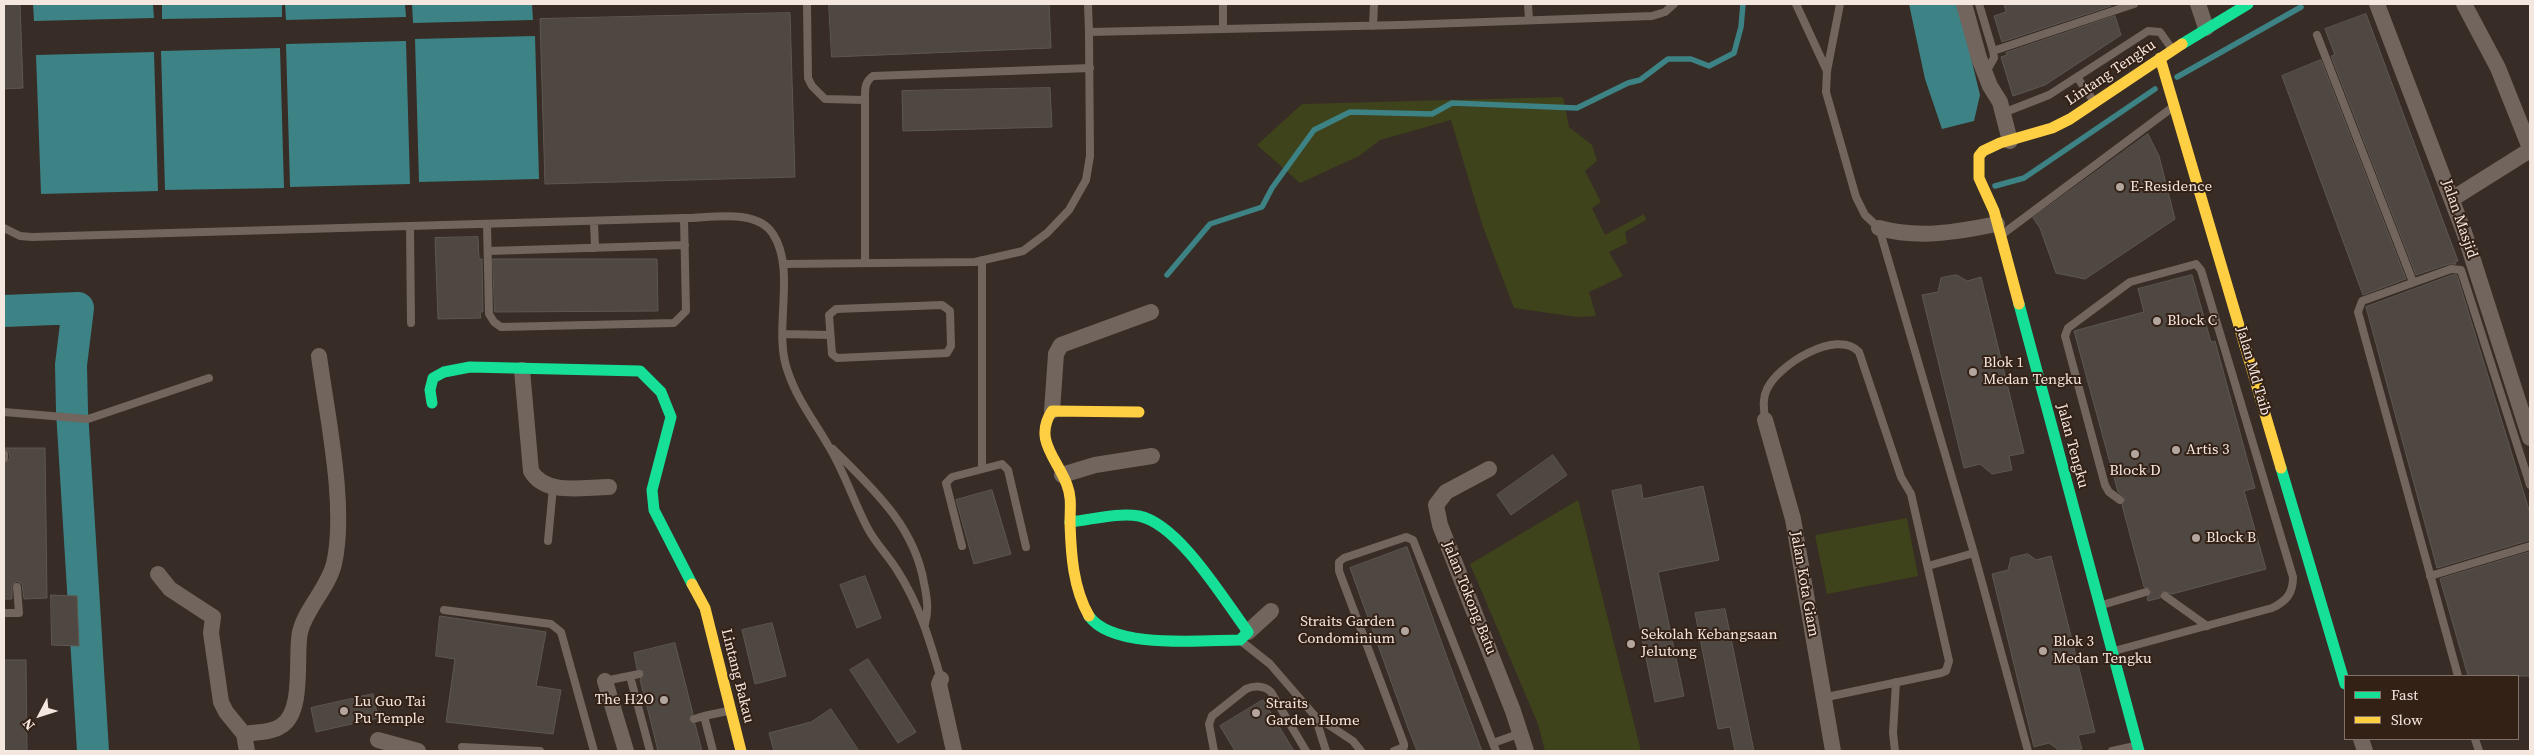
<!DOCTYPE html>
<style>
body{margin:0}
#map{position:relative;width:2534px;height:755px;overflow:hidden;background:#372c26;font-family:"Source Serif 4",serif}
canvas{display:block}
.frame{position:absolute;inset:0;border:5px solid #f4e7e0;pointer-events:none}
.legend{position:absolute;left:2344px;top:675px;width:175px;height:65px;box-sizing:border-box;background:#342116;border:1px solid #817067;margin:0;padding:6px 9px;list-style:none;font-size:15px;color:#f4e7e0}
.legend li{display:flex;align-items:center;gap:10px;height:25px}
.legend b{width:25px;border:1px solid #817067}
.north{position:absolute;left:15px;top:690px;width:50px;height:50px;-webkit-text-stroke:4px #342116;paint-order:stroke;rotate:230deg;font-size:14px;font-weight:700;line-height:20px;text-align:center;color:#f4e7e0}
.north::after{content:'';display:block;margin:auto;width:18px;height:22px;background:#f4e7e0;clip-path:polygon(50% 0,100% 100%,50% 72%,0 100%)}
</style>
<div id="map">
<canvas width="2534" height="755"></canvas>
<div class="frame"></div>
<ul class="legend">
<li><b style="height:6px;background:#16e098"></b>Fast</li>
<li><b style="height:6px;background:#ffcf43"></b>Slow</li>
</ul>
<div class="north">N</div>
</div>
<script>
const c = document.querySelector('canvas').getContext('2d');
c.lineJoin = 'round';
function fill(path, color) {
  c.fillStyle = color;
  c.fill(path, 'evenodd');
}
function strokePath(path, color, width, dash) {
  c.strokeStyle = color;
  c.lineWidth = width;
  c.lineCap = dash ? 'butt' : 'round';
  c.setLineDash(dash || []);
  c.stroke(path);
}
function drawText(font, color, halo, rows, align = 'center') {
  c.font = font + ' "Source Serif 4",serif';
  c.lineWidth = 4;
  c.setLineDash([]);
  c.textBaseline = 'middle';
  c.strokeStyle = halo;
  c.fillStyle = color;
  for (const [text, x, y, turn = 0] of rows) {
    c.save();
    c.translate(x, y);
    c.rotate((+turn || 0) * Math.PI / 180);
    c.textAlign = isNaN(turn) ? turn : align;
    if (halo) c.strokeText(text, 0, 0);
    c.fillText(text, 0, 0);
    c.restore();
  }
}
const green = new Path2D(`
 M 1563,97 L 1569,127 L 1592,145 L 1597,161 L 1585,171 L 1601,202 L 1592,208 L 1605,235 L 1644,214 L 1646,220 L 1625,232 L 1627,243 L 1609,252 L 1623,276 L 1589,292 L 1596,316 L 1577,317 L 1514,308 L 1483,227 L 1451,120 L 1380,140 L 1359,156 L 1300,183 L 1257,145 L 1302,104 Z
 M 1578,500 L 1641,751 L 1545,751 L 1538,724 L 1470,564 Z
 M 1907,518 L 1918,576 L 1827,594 L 1815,535 Z`);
const water = new Path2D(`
 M 33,4 L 153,4 L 154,18 L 34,21 Z
 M 162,4 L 282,4 L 282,17 L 162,19 Z
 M 285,4 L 405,4 L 406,17 L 286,20 Z
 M 412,4 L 532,4 L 533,20 L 413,23 Z
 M 1909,4 L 1958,4 L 1980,95 L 1974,121 L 1942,129 L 1925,79 Z
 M 535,36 L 539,179 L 419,182 L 415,39 Z
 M 406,41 L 410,184 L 290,187 L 286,44 Z
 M 280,48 L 284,188 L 165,190 L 161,51 Z
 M 154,52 L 158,191 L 41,194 L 36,55 Z`);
const stream = new Path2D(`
 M 2177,77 L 2301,7
 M 1995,186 L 2024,178 L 2155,89
 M 1167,275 L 1210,224 L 1262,207 L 1272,188 L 1314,130 L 1350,112 L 1432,114 L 1452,103 L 1577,108 L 1628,83 L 1640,80 L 1668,59 L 1691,59 L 1709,66 L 1734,53 L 1741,27 L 1743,4`);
const river = new Path2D(`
 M 4,311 L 78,308 L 71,365 L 72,411 L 93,751`);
const building = new Path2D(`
 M 4,4 L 20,4 L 23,88 L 4,89 Z
 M 829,4 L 1049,4 L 1051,48 L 832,57 Z
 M 2004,4 L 2110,4 L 2111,6 L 2002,42 L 1994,16 L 2006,12 Z
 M 790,13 L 795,177 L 545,184 L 540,19 Z
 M 2366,14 L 2458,261 L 2455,262 L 2456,264 L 2449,264 L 2416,275 L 2331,56 L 2335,55 L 2325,29 Z
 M 2115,16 L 2121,35 L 2045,85 L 2013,96 L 2001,57 L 2007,55 L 2006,53 Z
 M 2321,60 L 2406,279 L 2363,295 L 2282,76 Z
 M 1050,88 L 1052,127 L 903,131 L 902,91 Z
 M 2148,134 L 2159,156 L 2175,219 L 2085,279 L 2056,273 L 2040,228 L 2033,218 Z
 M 478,237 L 479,259 L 482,259 L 483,312 L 480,312 L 481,318 L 438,319 L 435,238 Z
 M 493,259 L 657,259 L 658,311 L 495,312 Z
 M 1957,275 L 1967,281 L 1981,277 L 2024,453 L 2009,456 L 2012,470 L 1992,474 L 1980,464 L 1964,468 L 1922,295 L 1938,292 L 1941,278 Z
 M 2192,275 L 2211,342 L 2215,341 L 2255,488 L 2244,491 L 2266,569 L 2172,594 L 2163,591 L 2160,598 L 2148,601 L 2147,598 L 2151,591 L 2149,588 L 2144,587 L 2122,505 L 2125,498 L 2118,492 L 2074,331 L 2144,312 L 2138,289 Z
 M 2452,275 L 2457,275 L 2530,513 L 2530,540 L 2437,568 L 2366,307 Z
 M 4,448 L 45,448 L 47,598 L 24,599 L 22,584 L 17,581 L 12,585 L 12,599 L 4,599 L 4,464 L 10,458 L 9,452 Z
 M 1553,455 L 1567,475 L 1511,515 L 1497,495 Z
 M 1641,485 L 1643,499 L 1703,486 L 1719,560 L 1658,572 L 1684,696 L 1655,702 L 1612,491 Z
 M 992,490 L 1011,554 L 974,564 L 956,500 Z
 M 1407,547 L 1448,660 L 1482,751 L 1417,751 L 1408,728 L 1350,568 Z
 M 2530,552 L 2530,676 L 2468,676 L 2440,579 Z
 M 2028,554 L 2036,560 L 2051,556 L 2095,732 L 2078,735 L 2082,749 L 2060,751 L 2049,743 L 2034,747 L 1992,574 L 2008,570 L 2011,558 Z
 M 865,576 L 881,618 L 857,628 L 840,585 Z
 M 51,595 L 77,596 L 79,646 L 52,645 Z
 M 1725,609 L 1754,751 L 1735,751 L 1730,727 L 1718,729 L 1695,613 Z
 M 440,616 L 546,632 L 536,686 L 561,690 L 553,734 L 446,722 L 455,659 L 436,656 Z
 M 772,623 L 786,676 L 755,684 L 742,630 Z
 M 675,643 L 693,714 L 689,720 L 695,724 L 702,751 L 658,751 L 649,714 L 640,680 L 644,672 L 637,669 L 634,653 Z
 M 868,659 L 916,732 L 898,743 L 850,670 Z
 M 4,660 L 26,660 L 27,751 L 4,751 Z
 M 373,694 L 378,718 L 316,732 L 311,708 Z
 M 1263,700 L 1294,751 L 1235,751 L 1220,726 Z
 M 831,709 L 859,751 L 774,751 L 769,733 L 811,722 Z`);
const lane = new Path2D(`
 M 807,4 L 808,78 L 812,86 L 825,99 L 865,100
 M 1088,4 L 1089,32
 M 1223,4 L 1223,29
 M 1528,4 L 1529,20
 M 1796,4 L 1827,71
 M 1840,4 L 1827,71 L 1826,92 L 1856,197 L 1865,215 L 1879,228 L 1974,553 L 2028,751
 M 1979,4 L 1993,51 L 2134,4
 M 1373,26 L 1374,4
 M 2317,35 L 2413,282
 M 1986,72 L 1994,58 L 1993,51
 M 2077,77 L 2093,100
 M 2003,113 L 2049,95 L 2148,31 L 2160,32 L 2172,49
 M 594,221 L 595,248
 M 487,224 L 489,314 L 494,322 L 501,327 L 674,323 L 686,311 L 684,218
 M 410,227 L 411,323
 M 4,228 L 20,236 L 32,237 L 684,218 C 711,218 757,208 773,234 C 797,271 772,331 788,372 C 797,399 814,421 828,445 C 844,471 853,500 867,527 C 875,543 888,555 897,570 C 919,604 930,641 941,679
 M 2004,233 L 2173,107
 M 488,251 L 685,245
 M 865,263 L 865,100 C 865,91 864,82 873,76 L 1090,68
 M 783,264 L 975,262 L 1023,251 L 1047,233 L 1069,210 L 1086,180 L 1090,156 L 1089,32 L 1401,25 L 1652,16 L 1665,12 L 1674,4
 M 942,305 L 950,311 L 951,346 L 947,353 L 837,358 L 832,354 L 829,315 L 836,309 Z
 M 783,334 L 830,335
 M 4,412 L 88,419 L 209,378
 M 1765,420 C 1764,409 1762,399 1767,389 C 1778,365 1837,328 1859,352 L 1901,477 L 1911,494 L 1949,661 L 1946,671 L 1941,673 L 1822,698
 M 833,449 C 872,488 914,525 924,583 C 927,598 929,609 925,624
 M 4,454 L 4,458
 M 982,469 L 982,260
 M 548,541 L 553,487
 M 962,546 L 946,483 L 952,477 L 1002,464 L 1008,470 L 1026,547
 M 1928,566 L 1974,553
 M 2430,576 L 2530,546
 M 2165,596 L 2207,626
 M 2102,605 L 2146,592
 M 444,610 L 551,624 L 561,632 L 594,751
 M 4,613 L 19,613 L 17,587
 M 1241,641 L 1270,664 L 1315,716 L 1353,741 L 1361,751
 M 2114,651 L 2272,608 C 2287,601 2293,593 2293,577 L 2201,270 L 2196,264 L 2130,282 L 2068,328 L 2065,336 L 2105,485 L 2109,492 L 2120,500
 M 630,676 L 650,751
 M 2458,676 L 2358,312 L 2362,301 L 2451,269 L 2461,270 L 2530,485
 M 605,681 L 639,674
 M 1315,716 L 1326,751
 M 694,719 L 704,716
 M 2475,739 L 2479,751
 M 1493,743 L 1521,733
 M 462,747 L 540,751
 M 713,751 L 704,716 L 728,711
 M 1214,751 L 1209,724 L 1212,716 L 1246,689 C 1255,685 1265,686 1271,692 L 1306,751
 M 1394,751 L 1404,747 L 1404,744 L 1339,571 L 1339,562 L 1344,558 L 1406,537 L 1413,540 L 1496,751
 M 1895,751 L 1893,733 L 1896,682
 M 2112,751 L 2135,746`);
const street = new Path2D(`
 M 1964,4 L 1979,58 L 1990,86 L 2000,102 L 2010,141
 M 2198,4 L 2206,28
 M 2377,4 L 2464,232 L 2530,438
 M 2464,4 L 2498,68 L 2530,148
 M 2452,199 L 2530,150
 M 1879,228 C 1919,239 1957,232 1997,224
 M 522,370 L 531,471 C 545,496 584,487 609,487
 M 1052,411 L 1056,354 L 1061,345 L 1151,312
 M 1765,420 L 1793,519 L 1833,751
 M 1489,469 L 1446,492 L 1436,505 L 1440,525 L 1513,711 L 1526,751
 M 1062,475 L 1095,465 L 1152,456
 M 158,574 L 170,589 L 213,617 L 211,633 L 221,702 L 226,712 L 244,734 L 247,751
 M 1248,632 L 1271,611
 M 941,679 L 939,684 L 954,751
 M 605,681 L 626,751
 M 244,734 C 256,732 271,733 281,726 C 305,712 295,655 300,632 C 306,608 328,588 334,564 C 347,507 327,416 319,356
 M 2361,739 L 2365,751
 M 378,740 L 418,751`);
const fast = new Path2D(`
 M 2182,44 L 2248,4
 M 2019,304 L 2139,751
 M 432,403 L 430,390 L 433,378 L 444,372 L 470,367 L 640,371 L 661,392 L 671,417 L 652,490 L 654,510 L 692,584
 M 2281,468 L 2345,684
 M 1070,522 C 1091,520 1118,512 1139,516 C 1179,524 1224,600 1248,632 L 1240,640 C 1203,640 1113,650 1089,616`);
const slow = new Path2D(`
 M 2160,58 L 2281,468
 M 2019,304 L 1994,211 L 1979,178 L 1979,156 L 1983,151 L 2000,143 L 2052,128 L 2070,119 L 2182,44
 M 692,584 L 705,608 L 741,751
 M 1089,616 C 1073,588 1071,554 1070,523 C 1070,509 1072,498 1067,485 C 1057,458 1033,440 1052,411 L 1139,412`);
const markers = [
 [2120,187,5,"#b2a69f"],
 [2157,321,5,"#b2a69f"],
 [1973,372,5,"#b2a69f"],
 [2176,450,5,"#b2a69f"],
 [2135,454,5,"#b2a69f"],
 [2196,538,5,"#b2a69f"],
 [1405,631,5,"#b2a69f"],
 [1631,644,5,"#b2a69f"],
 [2043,651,5,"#b2a69f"],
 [664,700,5,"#b2a69f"],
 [344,711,5,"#b2a69f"],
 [1256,713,5,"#b2a69f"]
];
const streetNames = [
 ["Lintang Tengku",2111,73,-34],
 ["Jalan Masjid",2459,219,71],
 ["Jalan Md Taib",2253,371,74],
 ["Jalan Tengku",2072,446,75],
 ["Jalan Kota Giam",1804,584,80],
 ["Jalan Tokong Batu",1469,598,68],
 ["Lintang Bakau",737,676,76]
];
const poiNames = [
 ["E-Residence",2130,187],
 ["Block C",2167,321],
 ["Blok 1",1983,363],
 ["Medan Tengku",1983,380],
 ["Artis 3",2186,450],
 ["Block D",2135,471,"center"],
 ["Block B",2206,538],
 ["Straits Garden",1395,622,"right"],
 ["Condominium",1395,639,"right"],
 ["Sekolah Kebangsaan",1641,635],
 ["Jelutong",1641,652],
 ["Blok 3",2053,642],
 ["Medan Tengku",2053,659],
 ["The H2O",654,700,"right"],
 ["Lu Guo Tai",354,702],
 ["Pu Temple",354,719],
 ["Straits",1266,704],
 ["Garden Home",1266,721]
];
fill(green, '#3f431b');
fill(water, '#3d8284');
strokePath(stream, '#3d8284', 5.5);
strokePath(river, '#3d8284', 32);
fill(building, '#4f4741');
strokePath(building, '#5e5750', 1);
strokePath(lane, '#72655d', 8);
strokePath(street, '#72655d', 16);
strokePath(fast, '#16e098', 11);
strokePath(slow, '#ffcf43', 11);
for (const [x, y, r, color] of markers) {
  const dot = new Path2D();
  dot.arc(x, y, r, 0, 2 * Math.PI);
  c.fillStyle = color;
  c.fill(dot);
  strokePath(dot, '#342116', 2);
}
drawText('15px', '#f4e7e0', '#342116', streetNames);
drawText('15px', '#f4e7e0', '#342116', poiNames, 'left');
</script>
